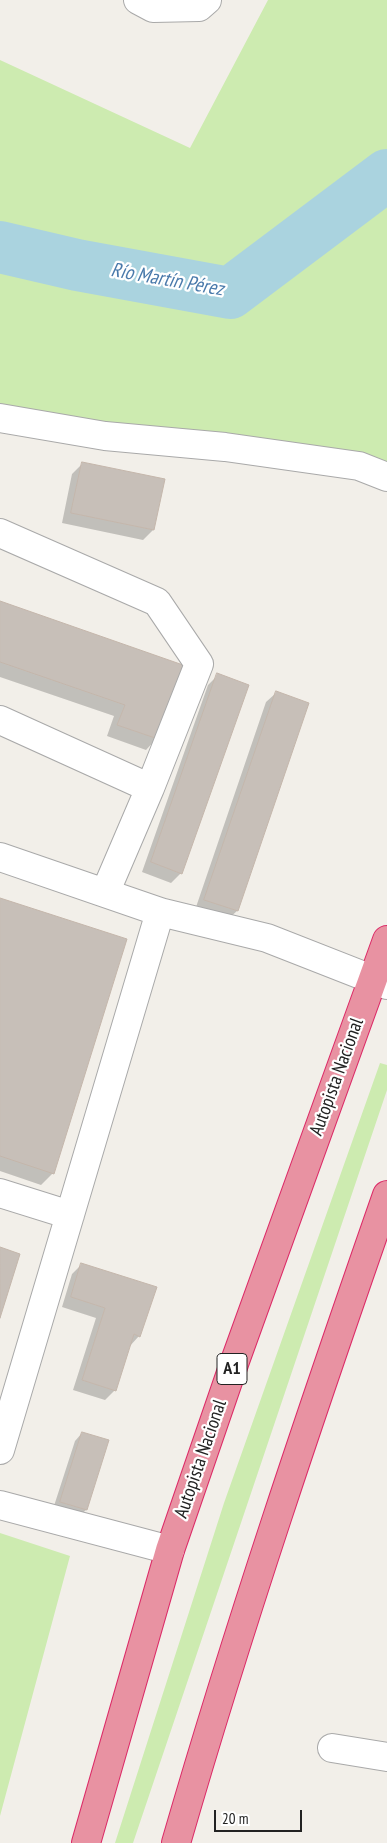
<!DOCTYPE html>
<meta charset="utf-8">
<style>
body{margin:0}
#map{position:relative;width:387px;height:1843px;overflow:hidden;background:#f2efe9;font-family:"PT Sans Narrow",sans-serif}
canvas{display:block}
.scale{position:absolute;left:214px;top:1810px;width:88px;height:22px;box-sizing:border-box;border:2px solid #222;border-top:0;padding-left:6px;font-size:15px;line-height:18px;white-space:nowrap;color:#222;-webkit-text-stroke:4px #fff;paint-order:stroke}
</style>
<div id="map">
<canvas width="387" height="1843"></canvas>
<div class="scale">20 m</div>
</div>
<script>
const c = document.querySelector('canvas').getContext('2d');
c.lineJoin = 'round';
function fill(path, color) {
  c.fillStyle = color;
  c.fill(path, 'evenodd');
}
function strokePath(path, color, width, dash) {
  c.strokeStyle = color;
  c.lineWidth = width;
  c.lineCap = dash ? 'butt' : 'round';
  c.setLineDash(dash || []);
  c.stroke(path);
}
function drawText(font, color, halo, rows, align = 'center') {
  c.font = font + ' "PT Sans Narrow",sans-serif';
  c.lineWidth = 4.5;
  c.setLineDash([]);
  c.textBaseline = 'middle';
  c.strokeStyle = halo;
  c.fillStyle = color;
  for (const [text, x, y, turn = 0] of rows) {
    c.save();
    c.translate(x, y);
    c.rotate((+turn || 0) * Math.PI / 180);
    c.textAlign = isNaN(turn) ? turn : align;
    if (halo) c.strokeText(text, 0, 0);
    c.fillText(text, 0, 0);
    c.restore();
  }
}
const grass = new Path2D(`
 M 268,0 L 387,0 L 387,470 L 0,410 L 0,60 L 190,148 Z
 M 380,1063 L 387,1065 L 387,1090 L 133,1843 L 115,1843 L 224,1503 Z
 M 0,1533 L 70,1556 L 0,1816 Z`);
const shadow = new Path2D(`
 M 82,464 L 153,530 L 143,540 L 62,523 L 72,474 Z
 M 0,603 L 182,666 L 157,738 L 146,750 L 107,736 L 114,716 L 0,677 Z
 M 218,675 L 181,873 L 171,883 L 142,872 L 208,685 Z
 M 276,693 L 237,911 L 227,920 L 195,910 L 266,702 Z
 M 0,899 L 53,1173 L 41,1185 L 0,1171 Z
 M 82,1264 L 139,1336 L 129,1347 L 115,1390 L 105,1400 L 73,1390 L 96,1318 L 62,1307 L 72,1274 Z
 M 82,1433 L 108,1441 L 86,1510 L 78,1517 L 53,1509 L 75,1441 Z`);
const river = new Path2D(`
 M 0,247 L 77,265 L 230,293 L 387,175`);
const building = new Path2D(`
 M 82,462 L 165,479 L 154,530 L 71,513 Z
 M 0,601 L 183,665 L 158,739 L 117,725 L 125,705 L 0,662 Z
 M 217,673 L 249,685 L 182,874 L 151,862 Z
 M 276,691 L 309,703 L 238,911 L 204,900 Z
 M 0,898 L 127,939 L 54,1174 L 0,1156 Z
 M 0,1247 L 20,1254 L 0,1318 Z
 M 81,1263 L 157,1287 L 140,1337 L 134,1334 L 116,1391 L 82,1380 L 105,1308 L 71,1297 Z
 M 82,1432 L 109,1440 L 87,1510 L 60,1502 Z`);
const minor = new Path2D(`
 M 138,0 L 153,8 L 199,7 L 207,0
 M 0,418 L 105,436 L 225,447 L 359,466 L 387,477
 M 0,533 L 157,602 L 199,664 L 150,788 L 105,893
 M 0,720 L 150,788
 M 0,857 L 160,912 L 267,938 L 387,985
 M 0,1193 L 70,1215
 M 0,1450 L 160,912
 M 0,1505 L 170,1550
 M 332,1748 L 387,1757`);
const highway = new Path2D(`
 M 86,1843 L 170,1550 L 235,1361 L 387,940
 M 176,1843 C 239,1625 312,1410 387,1195`);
const shields = [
 [232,1369,30]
];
const shieldNames = [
 ["A1",232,1369]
];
const streetNames = [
 ["Autopista Nacional",337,1077,-70],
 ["Autopista Nacional",201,1459,-71]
];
const waterNames = [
 ["Río Martín Pérez",167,280,10]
];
fill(grass, '#cdebb0');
fill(shadow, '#0003');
strokePath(river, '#aad3df', 52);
fill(building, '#c7bfb8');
strokePath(building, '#c4b6ab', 1);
strokePath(minor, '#a9a9a9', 30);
strokePath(highway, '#dc2a67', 30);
strokePath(minor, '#fff', 28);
strokePath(highway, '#e892a2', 28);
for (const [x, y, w] of shields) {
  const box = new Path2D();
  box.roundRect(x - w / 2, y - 15.5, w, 31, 4);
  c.fillStyle = '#fff';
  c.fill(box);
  strokePath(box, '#222', 1);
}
drawText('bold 18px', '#222', null, shieldNames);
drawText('19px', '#222', '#fff', streetNames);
drawText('italic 20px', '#4a7aab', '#fff', waterNames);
</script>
